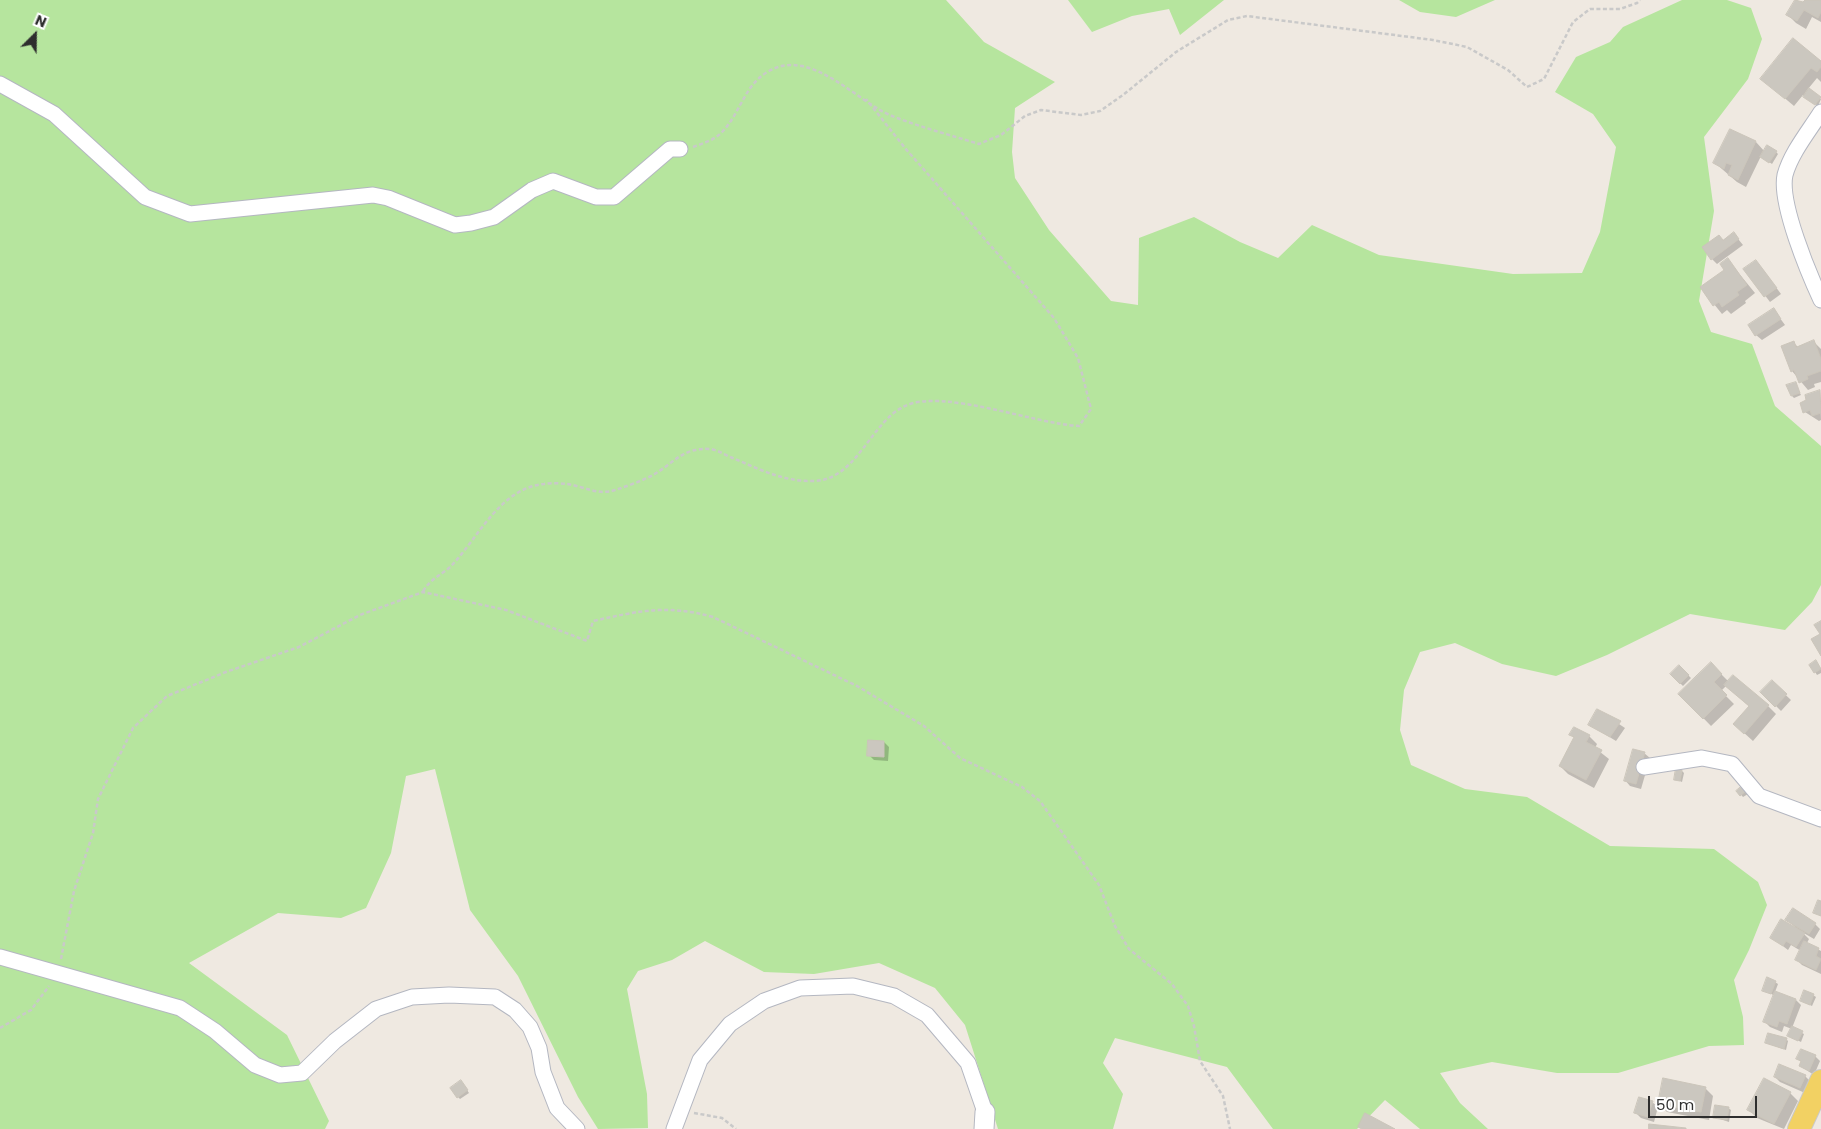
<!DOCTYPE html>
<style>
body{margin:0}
#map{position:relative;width:1821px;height:1129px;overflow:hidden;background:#efe9e1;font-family:Poppins,sans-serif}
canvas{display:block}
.north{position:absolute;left:10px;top:10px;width:50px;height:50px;-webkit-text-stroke:4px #fff;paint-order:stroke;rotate:23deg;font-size:14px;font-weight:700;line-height:20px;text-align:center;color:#2e2e2e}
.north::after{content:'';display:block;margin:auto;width:18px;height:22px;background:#2e2e2e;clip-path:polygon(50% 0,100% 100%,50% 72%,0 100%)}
.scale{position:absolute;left:1648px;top:1096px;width:109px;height:22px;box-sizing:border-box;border:2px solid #2e2e2e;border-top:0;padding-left:6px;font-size:15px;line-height:18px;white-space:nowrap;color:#2e2e2e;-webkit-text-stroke:4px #fff;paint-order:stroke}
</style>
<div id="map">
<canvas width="1821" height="1129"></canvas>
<div class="north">N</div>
<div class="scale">50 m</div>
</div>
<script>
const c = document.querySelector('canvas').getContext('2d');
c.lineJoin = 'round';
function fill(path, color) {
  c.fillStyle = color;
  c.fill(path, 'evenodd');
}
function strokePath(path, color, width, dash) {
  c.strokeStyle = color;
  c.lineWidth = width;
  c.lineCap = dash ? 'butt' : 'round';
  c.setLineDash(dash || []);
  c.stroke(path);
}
const green = new Path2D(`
 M 0,0 L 946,0 L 984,42 L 1055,82 L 1015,108 L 1012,152 L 1015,178 L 1049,230 L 1111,301 L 1138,305 L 1139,238 L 1194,217 L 1240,242 L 1278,258 L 1312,225 L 1379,255 L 1513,274 L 1582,273 L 1600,232 L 1616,147 L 1593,114 L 1555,92 L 1576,57 L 1610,42 L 1623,27 L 1682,0 L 1727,0 L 1751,8 L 1762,39 L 1748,79 L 1704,137 L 1714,211 L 1699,301 L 1711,332 L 1752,344 L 1775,406 L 1821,446 L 1821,585 L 1812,602 L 1785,630 L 1690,614 L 1607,655 L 1556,676 L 1502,664 L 1455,643 L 1420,652 L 1404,690 L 1400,730 L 1411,765 L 1465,789 L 1527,797 L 1610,846 L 1714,849 L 1758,882 L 1767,905 L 1749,950 L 1734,980 L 1743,1017 L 1744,1045 L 1709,1046 L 1618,1073 L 1557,1073 L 1492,1062 L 1440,1073 L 1460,1103 L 1488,1129 L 1420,1129 L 1385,1100 L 1357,1129 L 1273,1129 L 1227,1067 L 1115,1038 L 1103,1063 L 1123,1094 L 1113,1129 L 998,1129 L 965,1025 L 935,988 L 879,963 L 814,974 L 764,972 L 705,941 L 672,960 L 638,971 L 627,989 L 647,1094 L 648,1128 L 598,1129 L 578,1097 L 518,976 L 470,910 L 435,769 L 406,776 L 391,853 L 366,908 L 341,918 L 278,913 L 189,963 L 287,1035 L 329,1121 L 325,1129 L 0,1129 Z
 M 1068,0 L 1224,0 L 1180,35 L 1169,9 L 1132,16 L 1092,32 Z
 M 1399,0 L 1495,0 L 1456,17 L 1420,12 Z`);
const shadow = new Path2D(`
 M 1796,0 L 1804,4 L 1806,0 L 1821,0 L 1821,22 L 1812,17 L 1806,29 L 1796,23 L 1788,15 Z
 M 1821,62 L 1821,82 L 1817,78 L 1808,89 L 1821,99 L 1818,106 L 1803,95 L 1794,106 L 1762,79 Z
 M 1730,130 L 1756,142 L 1765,152 L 1776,152 L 1778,154 L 1772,164 L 1761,156 L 1746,187 L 1737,182 L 1715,163 Z
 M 1734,234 L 1743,245 L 1717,264 L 1712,259 L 1724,241 Z
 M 1728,260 L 1755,293 L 1745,301 L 1746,303 L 1731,314 L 1727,310 L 1722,314 L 1701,288 L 1726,270 Z
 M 1761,267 L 1781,294 L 1770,302 L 1745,269 Z
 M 1774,310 L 1785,325 L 1762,340 L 1756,335 Z
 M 1793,342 L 1799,348 L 1814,342 L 1821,349 L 1821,382 L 1814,384 L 1815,387 L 1808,390 L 1792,371 Z
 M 1795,383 L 1801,395 L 1794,398 L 1792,396 Z
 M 1820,391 L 1821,420 L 1819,421 L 1805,412 Z
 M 1816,662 L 1821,669 L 1821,673 L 1817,675 L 1811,665 Z
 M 1711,664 L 1729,682 L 1768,706 L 1776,714 L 1753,741 L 1743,732 L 1750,707 L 1726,686 L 1721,691 L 1734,704 L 1711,726 L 1680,694 Z
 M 1679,666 L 1691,678 L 1683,686 L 1671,674 Z
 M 1772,682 L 1791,700 L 1781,711 L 1762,692 Z
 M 1598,710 L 1625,728 L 1616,741 L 1590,725 Z
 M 1574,729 L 1589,736 L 1597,744 L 1595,748 L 1609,759 L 1594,788 L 1568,774 L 1560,766 L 1575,738 L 1571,735 Z
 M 884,742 L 889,747 L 888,761 L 874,760 L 869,755 Z
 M 1644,753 L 1650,758 L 1641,789 L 1630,786 L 1625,780 Z
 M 1682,771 L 1684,773 L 1682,782 L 1675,779 Z
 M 1742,788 L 1748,794 L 1743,797 L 1738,791 Z
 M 1787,920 L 1815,924 L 1820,929 L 1814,939 L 1802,932 L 1809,939 L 1807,943 L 1821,951 L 1821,974 L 1802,965 L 1797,960 L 1801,951 L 1791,945 L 1788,950 L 1771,937 L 1795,927 Z
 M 1775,982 L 1778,984 L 1775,992 L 1796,1000 L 1801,1005 L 1792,1028 L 1804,1034 L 1801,1042 L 1789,1036 L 1792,1029 L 1784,1026 L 1782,1032 L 1770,1027 L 1765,1022 L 1775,996 L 1764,990 Z
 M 1813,995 L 1816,997 L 1812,1006 L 1801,1001 Z
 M 1786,1039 L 1788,1041 L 1786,1050 L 1766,1043 Z
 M 1815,1056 L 1820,1061 L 1814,1075 L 1800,1066 L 1802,1062 L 1798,1059 Z
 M 1805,1076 L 1810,1081 L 1805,1093 L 1780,1082 L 1775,1077 Z
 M 463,1084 L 469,1093 L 460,1099 L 458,1097 Z
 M 1705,1088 L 1713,1096 L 1709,1120 L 1667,1112 L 1659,1104 Z
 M 1790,1093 L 1798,1101 L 1784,1129 L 1757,1118 L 1749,1110 Z
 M 1652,1102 L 1658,1107 L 1654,1122 L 1641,1118 L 1636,1113 Z
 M 1728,1108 L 1731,1110 L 1729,1122 L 1714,1117 Z`);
const building = new Path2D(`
 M 1795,0 L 1803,2 L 1805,0 L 1821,0 L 1821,12 L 1818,18 L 1804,10 L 1797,21 L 1786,15 Z
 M 1793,38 L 1821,61 L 1821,67 L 1817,72 L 1811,68 L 1785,99 L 1760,79 Z
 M 1809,88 L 1821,97 L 1815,105 L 1803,97 Z
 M 1730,129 L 1756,141 L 1738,180 L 1728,175 L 1732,165 L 1726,163 L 1724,169 L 1713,163 Z
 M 1767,145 L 1777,151 L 1769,163 L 1760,157 Z
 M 1734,232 L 1739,239 L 1711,260 L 1702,247 L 1719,235 L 1723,240 Z
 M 1728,258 L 1747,285 L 1737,292 L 1739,295 L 1722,307 L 1719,302 L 1713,306 L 1700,287 L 1724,270 L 1720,264 Z
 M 1756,260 L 1777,288 L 1764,297 L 1743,269 Z
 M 1774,308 L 1781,319 L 1755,336 L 1748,325 Z
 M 1814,340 L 1821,359 L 1821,371 L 1807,376 L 1808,379 L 1799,383 L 1794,370 L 1791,372 L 1781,346 L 1794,341 L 1796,347 Z
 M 1796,382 L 1800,393 L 1791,396 L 1786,385 Z
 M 1820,390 L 1821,413 L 1812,416 L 1810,410 L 1803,413 L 1800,403 L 1806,400 L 1805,395 Z
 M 1821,621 L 1821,656 L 1811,639 L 1820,634 L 1814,625 Z
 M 1816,660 L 1821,669 L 1814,673 L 1809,665 Z
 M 1711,662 L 1722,674 L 1714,682 L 1727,695 L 1703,719 L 1678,694 Z
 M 1679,665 L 1689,675 L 1680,684 L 1670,674 Z
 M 1733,675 L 1769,705 L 1744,734 L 1733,724 L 1749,706 L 1724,685 Z
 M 1772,680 L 1787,694 L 1775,707 L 1760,692 Z
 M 1597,709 L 1621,721 L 1610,737 L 1588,725 Z
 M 1574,727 L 1590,735 L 1586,742 L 1602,750 L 1586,780 L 1559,766 L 1574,737 L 1569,735 Z
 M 868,740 L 884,741 L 884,757 L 867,756 Z
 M 1633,749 L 1645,752 L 1636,784 L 1624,781 Z
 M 1676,768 L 1682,770 L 1680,781 L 1674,780 Z
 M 1742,786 L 1746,791 L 1740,796 L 1736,791 Z
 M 1818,900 L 1821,901 L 1821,916 L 1813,913 Z
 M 1793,908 L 1816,923 L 1809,934 L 1785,920 Z
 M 1781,919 L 1805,933 L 1796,947 L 1786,941 L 1783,946 L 1770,938 Z
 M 1804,941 L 1819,948 L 1816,956 L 1821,959 L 1816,970 L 1795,960 Z
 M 1767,977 L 1776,981 L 1771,994 L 1762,991 Z
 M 1804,990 L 1814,994 L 1810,1005 L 1800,1001 Z
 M 1775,991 L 1796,999 L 1787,1024 L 1779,1021 L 1777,1027 L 1763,1022 Z
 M 1792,1026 L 1803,1031 L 1798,1041 L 1787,1036 Z
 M 1768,1033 L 1787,1038 L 1784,1049 L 1765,1043 Z
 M 1801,1049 L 1816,1055 L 1809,1071 L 1799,1066 L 1801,1061 L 1796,1059 Z
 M 1779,1064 L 1806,1075 L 1800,1088 L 1774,1077 Z
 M 1663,1078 L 1706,1087 L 1701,1112 L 1658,1104 Z
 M 1764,1078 L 1791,1092 L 1774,1124 L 1747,1110 Z
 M 461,1080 L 468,1090 L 457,1098 L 450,1088 Z
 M 1639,1097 L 1653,1101 L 1648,1117 L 1634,1113 Z
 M 1715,1105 L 1729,1107 L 1727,1120 L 1713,1118 Z
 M 1365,1113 L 1395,1129 L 1362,1129 L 1358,1127 Z
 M 1649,1124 L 1686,1128 L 1686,1129 L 1649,1129 Z`);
const path = new Path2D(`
 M 693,147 C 704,143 715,140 723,131 C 741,112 744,85 769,71 C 811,47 857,102 892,116 C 920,127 950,135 979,144 L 1001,135 L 1025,116 L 1041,110 L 1081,115 L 1100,111 L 1123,95 L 1176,52 L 1228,20 L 1247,16 L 1433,40 L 1467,47 L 1508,70 L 1527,87 L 1544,79 L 1573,22 L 1590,9 L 1620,9 L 1637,3 L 1640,0
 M 423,591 C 434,575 442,576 453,564 C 479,536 501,488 544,484 C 551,483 560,483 567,484 C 583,486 598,496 615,490 C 627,486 642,481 653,475 C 674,463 683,447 710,449 C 718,450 727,456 735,459 C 761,470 785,482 814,481 C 857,480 871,421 905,406 C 943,388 1035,424 1079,426 L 1091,409 L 1078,358 L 1054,318 L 905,148 L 866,99
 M 61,959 L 74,891 L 93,833 L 98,799 L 133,728 L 167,696 L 226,672 L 299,647 L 360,615 L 423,592 L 506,610 L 587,641 L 593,621 C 639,611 666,604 713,617 L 857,686 L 924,726 L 960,758 L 1022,787 L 1040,801 L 1099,885 L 1115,926 L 1129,949 L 1172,984 L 1188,1006 L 1194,1026 L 1200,1061 L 1223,1096 L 1230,1129
 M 0,1028 L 31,1010 L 49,986
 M 694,1113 L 722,1118 L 736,1129`);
const minor = new Path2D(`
 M 0,84 L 54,114 L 145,197 L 190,214 L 373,195 L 388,198 L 455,225 L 471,223 L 494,217 L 532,190 L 553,181 L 596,197 L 614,197 L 670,149 L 680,149
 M 1821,112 C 1809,131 1791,153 1785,175 C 1779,203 1809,274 1821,300
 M 1644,767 L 1702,758 L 1732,764 L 1759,796 L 1821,819
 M 0,957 L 180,1008 L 215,1031 L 255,1065 L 280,1075 L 302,1073 L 335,1041 L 376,1009 L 412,997 L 449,995 L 495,997 L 515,1010 L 530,1027 L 539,1048 L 543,1072 L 557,1108 L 577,1129
 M 674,1129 L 700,1060 L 730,1024 L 764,1001 L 800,988 L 853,986 L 894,996 L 927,1015 L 968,1063 L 985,1112`);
const tertiary = new Path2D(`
 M 984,1129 L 985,1112`);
const primary = new Path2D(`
 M 1799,1129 L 1821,1081`);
fill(green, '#b6e59e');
fill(shadow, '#0003');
fill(building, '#cbc7bf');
strokePath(building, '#cbc5ba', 1);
strokePath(minor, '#b4b7c1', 17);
strokePath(tertiary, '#b4b7c1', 21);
strokePath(primary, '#c9c9c9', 24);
strokePath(path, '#c9c9c9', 2.5, [4, 2.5]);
strokePath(minor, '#fff', 15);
strokePath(tertiary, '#fff', 19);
strokePath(primary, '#f2d163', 22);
</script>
